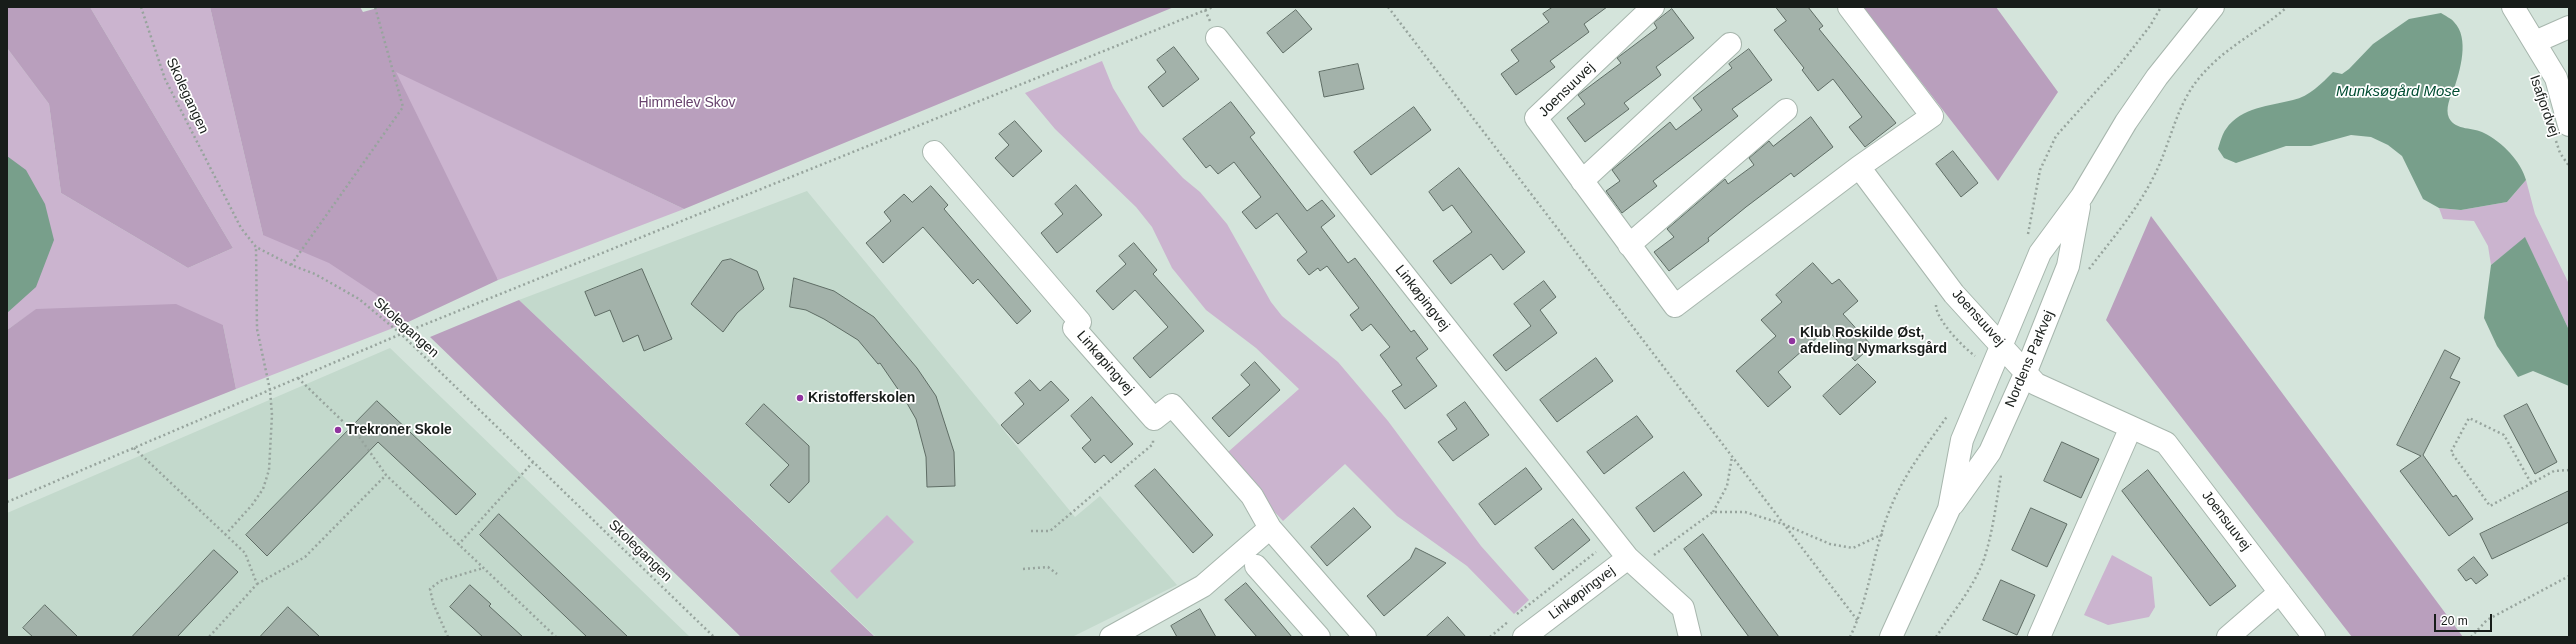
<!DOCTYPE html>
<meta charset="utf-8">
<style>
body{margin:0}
#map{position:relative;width:2576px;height:644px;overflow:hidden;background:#d4e4db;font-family:Helvetica,sans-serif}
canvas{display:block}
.frame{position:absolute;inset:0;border:8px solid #181d1a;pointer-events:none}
.scale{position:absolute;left:2434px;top:614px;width:58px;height:18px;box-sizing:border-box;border:2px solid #181d1a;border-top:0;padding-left:5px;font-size:12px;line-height:14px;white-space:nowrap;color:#181d1a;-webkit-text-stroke:3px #fff;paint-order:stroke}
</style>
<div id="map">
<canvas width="2576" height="644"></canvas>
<div class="frame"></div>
<div class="scale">20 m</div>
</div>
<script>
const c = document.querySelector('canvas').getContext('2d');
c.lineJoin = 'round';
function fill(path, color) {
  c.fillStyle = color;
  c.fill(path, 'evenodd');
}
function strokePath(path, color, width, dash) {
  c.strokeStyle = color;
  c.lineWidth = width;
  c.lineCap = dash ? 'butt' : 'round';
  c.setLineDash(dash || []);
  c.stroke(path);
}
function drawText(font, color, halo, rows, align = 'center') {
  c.font = font + ' Helvetica,sans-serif';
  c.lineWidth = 3.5;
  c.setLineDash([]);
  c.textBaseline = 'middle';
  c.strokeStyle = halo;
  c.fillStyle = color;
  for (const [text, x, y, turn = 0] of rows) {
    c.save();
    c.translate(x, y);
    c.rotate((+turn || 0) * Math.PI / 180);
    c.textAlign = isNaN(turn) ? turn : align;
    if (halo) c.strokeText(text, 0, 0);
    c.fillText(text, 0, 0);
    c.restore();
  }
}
const built = new Path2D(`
 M 807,191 L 1075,517 L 1100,496 L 1177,585 L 1072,637 L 876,637 L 519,300 Z
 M 390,348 L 690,637 L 7,637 L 7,513 Z`);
const green = new Path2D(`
 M 90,7 L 210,7 L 263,235 L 377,62 L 684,209 L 498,280 L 497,278 L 388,306 L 406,323 L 236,389 L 223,325 L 37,309 L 7,330 L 7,48 L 49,104 L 61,193 L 188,268 L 233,248 Z
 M 1102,61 L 1113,88 L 1140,132 L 1183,178 L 1200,192 L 1227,224 L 1271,302 L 1282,316 L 1338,362 L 1388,421 L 1481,546 L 1529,600 L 1514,614 L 1467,566 L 1397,516 L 1345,464 L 1283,521 L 1270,507 L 1262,490 L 1228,452 L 1299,389 L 1256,348 L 1206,310 L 1172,268 L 1152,227 L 1136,207 L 1055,129 L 1025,93 Z
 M 2526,180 L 2535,214 L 2569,284 L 2569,330 L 2525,238 L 2491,265 L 2488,246 L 2474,221 L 2443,219 L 2439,208 L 2461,210 L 2507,202 Z
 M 887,515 L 914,542 L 857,599 L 830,571 Z
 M 2112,555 L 2152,577 L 2155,607 L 2149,617 L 2108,625 L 2084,615 Z`);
const forest = new Path2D(`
 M 7,7 L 90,7 L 233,248 L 188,268 L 61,193 L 49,104 L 7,48 Z
 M 210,7 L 360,7 L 363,12 L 381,7 L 1174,7 L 684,209 L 396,72 L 498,280 L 406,323 L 376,294 L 329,263 L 263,235 Z
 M 1863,7 L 1996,7 L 2058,92 L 1998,181 Z
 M 2151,216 L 2463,637 L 2352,637 L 2106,320 Z
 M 519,300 L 875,637 L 741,637 L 430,337 Z
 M 176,304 L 223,325 L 236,389 L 7,480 L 7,330 L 36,309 Z`);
const water = new Path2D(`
 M 2441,13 C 2445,16 2451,18 2454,22 C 2470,38 2460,71 2454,89 C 2450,97 2445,109 2449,118 C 2456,131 2474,127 2484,133 C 2502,142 2521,161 2526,180 L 2507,202 L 2461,210 L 2439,208 L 2423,199 L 2402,156 L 2388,145 L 2371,137 L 2351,135 L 2311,146 L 2286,146 L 2236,163 L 2224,158 L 2218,149 C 2220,143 2222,134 2226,129 C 2241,107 2270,106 2293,100 C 2310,96 2321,84 2333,72 L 2342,74 L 2349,69 L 2373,44 L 2409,19 Z
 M 7,156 L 26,170 L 45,204 L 54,240 L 36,287 L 7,313 Z
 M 2525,237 L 2569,330 L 2569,386 L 2533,371 L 2518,377 L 2497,346 L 2484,318 L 2491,265 Z`);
const building = new Path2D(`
 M 1553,7 L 1607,7 L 1584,24 L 1589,32 L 1550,61 L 1555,67 L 1516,95 L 1501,74 L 1519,61 L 1511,50 L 1549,22 L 1543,14 Z
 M 1776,7 L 1808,7 L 1823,26 L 1819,29 L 1896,123 L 1865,147 L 1849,127 L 1862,117 L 1833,79 L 1818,91 L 1802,70 L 1804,68 L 1774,30 L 1786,21 Z
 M 1672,9 L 1694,38 L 1656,67 L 1661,75 L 1624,103 L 1629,109 L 1585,142 L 1567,118 L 1585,104 L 1578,95 L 1621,63 L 1617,58 L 1657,28 L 1654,23 Z
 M 1296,10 L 1312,29 L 1283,53 L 1267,33 Z
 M 1174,47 L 1199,79 L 1163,107 L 1148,87 L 1166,72 L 1157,60 Z
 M 1749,49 L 1772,80 L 1732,109 L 1738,116 L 1653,181 L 1657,186 L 1622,213 L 1606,191 L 1620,181 L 1612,170 L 1670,122 L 1676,130 L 1702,110 L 1693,98 L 1732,68 L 1729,64 Z
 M 1358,64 L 1364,89 L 1324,97 L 1319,72 Z
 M 1231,102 L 1255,133 L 1250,137 L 1307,211 L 1322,200 L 1335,216 L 1321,227 L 1348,263 L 1355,258 L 1411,332 L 1414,330 L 1428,349 L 1416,358 L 1437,386 L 1405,409 L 1392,391 L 1402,385 L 1380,355 L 1390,347 L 1371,324 L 1362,331 L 1350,315 L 1359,308 L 1327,266 L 1320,271 L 1318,268 L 1309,275 L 1297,260 L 1307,252 L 1277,213 L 1256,229 L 1242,212 L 1261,197 L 1234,162 L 1218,174 L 1210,165 L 1206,168 L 1183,139 Z
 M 1414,107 L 1431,130 L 1371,175 L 1354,152 Z
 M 1811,117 L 1833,147 L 1794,177 L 1791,173 L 1746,207 L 1708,238 L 1709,241 L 1669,271 L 1654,252 L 1674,237 L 1667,229 L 1725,179 L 1728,184 L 1754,165 L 1749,158 L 1769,141 L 1773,146 Z
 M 1015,121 L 1042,151 L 1013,177 L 995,158 L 1009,145 L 999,134 Z
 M 1953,151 L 1978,183 L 1961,197 L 1936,164 Z
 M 1459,168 L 1525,252 L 1503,270 L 1491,254 L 1451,284 L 1433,261 L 1472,232 L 1452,205 L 1443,211 L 1429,192 Z
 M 1076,185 L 1102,215 L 1057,253 L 1041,233 L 1063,214 L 1055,204 Z
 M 931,186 L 948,205 L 944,209 L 1031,311 L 1017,324 L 978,279 L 973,284 L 923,227 L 883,263 L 866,243 L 891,221 L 884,212 L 904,194 L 912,202 Z
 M 1134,243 L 1157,270 L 1153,274 L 1204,331 L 1150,378 L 1133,358 L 1168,327 L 1135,290 L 1113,310 L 1096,291 L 1126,264 L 1119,256 Z
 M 731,259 L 757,271 L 764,289 L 737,313 L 723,332 L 691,304 L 722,261 Z
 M 1813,263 L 1832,284 L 1839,279 L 1858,301 L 1843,314 L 1872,346 L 1855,361 L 1827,329 L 1778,372 L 1791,387 L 1768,407 L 1736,371 L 1776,336 L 1761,320 L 1782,302 L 1776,295 Z
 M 642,269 L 672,339 L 644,351 L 638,335 L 623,342 L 610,310 L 595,316 L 585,292 Z
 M 794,278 L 834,291 L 874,317 L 917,368 L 936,396 L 954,452 L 955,486 L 927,487 L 926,457 L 916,419 L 904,398 L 880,363 L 878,364 L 858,340 L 824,319 L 806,310 L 790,307 Z
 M 1544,281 L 1556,297 L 1540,310 L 1557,333 L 1506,371 L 1493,355 L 1531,326 L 1514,304 Z
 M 2445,350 L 2460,358 L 2450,378 L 2460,382 L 2423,455 L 2453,497 L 2456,495 L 2473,519 L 2449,536 L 2400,471 L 2421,456 L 2397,445 Z
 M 1596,358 L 1613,381 L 1557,422 L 1540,400 Z
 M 1255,362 L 1280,390 L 1229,437 L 1212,418 L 1250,385 L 1241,375 Z
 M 1858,364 L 1876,382 L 1840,415 L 1823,396 Z
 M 1030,380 L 1040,391 L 1051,381 L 1069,400 L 1018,444 L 1001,425 L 1024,404 L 1015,393 Z
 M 1092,397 L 1133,444 L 1111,463 L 1104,455 L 1095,463 L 1082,448 L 1091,440 L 1071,416 Z
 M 377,401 L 476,494 L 456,515 L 378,442 L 267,556 L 246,535 Z
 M 1465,402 L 1489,435 L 1453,461 L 1438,442 L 1457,429 L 1447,415 Z
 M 764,404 L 809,446 L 809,482 L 789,503 L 770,485 L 789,465 L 746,424 Z
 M 2527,404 L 2557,462 L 2535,474 L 2504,416 Z
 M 1637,416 L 1653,437 L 1604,474 L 1587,452 Z
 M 2062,442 L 2099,459 L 2081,498 L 2044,481 Z
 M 1526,468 L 1542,489 L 1495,525 L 1479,504 Z
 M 1155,469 L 1213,535 L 1193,553 L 1135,486 Z
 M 2148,470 L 2236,586 L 2210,606 L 2122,491 Z
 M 1684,472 L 1702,495 L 1654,532 L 1636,508 Z
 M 2569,491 L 2569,522 L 2492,559 L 2480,534 Z
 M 1354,508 L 1371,527 L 1327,566 L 1311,547 Z
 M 2031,508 L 2067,524 L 2047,567 L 2012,550 Z
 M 499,514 L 628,637 L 587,637 L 480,535 Z
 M 1573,519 L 1590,540 L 1553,570 L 1535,548 Z
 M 1703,534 L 1779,637 L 1749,637 L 1684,549 Z
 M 1416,548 L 1446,563 L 1384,616 L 1367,596 L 1410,559 Z
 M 214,550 L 238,572 L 177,637 L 132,637 Z
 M 2474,557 L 2488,575 L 2476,584 L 2471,578 L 2466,581 L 2458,570 Z
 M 2001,580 L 2035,595 L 2017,635 L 1983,620 Z
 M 1246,583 L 1270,611 L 1292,637 L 1257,637 L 1225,600 Z
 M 470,585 L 491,604 L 489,606 L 523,637 L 483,637 L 450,607 Z
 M 45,605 L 78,637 L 33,637 L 23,628 Z
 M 288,607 L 320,637 L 260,637 Z
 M 1200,609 L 1216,637 L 1177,637 L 1171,626 Z
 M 1448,617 L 1466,637 L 1426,637 Z`);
const path = new Path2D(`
 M 141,7 L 165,79 L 241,228 L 256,247 L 291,265 L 315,274 L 359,299 L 401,334 L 714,637
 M 1388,7 L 1858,621
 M 1205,10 L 1210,21
 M 2556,141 L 2560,153 L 2569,166
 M 2028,234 L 2040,170 L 2056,136 L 2119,66 L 2150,26 L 2161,7
 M 291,265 L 403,107 L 375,7
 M 2089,269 C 2113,238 2138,209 2155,174 C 2171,142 2176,105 2200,77 C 2227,45 2258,33 2287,7
 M 1936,305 C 1936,320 1963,347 1975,356
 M 298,378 L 360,438 L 386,475 L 556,637
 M 134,448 L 245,553 L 257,584 L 209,637
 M 2531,483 L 2504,435 L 2469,418 L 2451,452 L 2490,506 L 2554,471 L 2569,470
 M 7,502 L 401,334 L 1213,7
 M 1713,512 L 1727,486 L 1732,457
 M 1031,531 L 1050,531 L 1153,444 L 1153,438
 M 225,535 L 252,505 L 263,489 L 269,470 L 272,415 L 270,390 L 257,329 L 256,247
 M 458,545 L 533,462
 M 1654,555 L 1713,512 L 1745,512 L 1783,524 L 1830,544 L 1853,548 L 1883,534
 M 1023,569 L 1048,567 L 1057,574
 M 257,584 L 305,557 L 386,475
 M 1517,614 L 1596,552
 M 448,637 L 433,603 L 430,589 L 440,581 L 483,568
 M 1490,637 L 1509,621
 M 1850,637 C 1870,596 1873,550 1890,509 C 1904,474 1927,445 1948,415
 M 1936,637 C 1953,612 1974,587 1984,559 C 1993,532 1996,503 2001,475
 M 2471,637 L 2487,620 L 2569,576`);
const minor = new Path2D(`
 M 1653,7 L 1536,118 L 1675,306 L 1859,167 L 1932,116 L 1849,7
 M 2513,7 L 2556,78 L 2569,125
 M 1217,38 L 1628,558 L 1524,637
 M 2535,42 L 2569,27
 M 934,152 L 1080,322 L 1074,328 L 1154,419 L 1172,405 L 1252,496 L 1270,528 L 1365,637
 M 1859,167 L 1954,294 L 2036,384 L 2166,443 L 2314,637
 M 1582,181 L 1730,44
 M 1629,245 L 1786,110
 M 1953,504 L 1990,452 L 2025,374 L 2068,266 L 2079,207
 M 1628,558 L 1683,608 L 1690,637
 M 1256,566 L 1319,637
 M 1111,637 L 1203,586 L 1270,528
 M 1891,637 L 1949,509 L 1962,440 L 2040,253 L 2082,196 L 2126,122 L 2157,77 L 2213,7
 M 2039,637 L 2131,427
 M 2228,637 L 2280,592`);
const markers = [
 [1792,341,4,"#90349f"],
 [800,398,4,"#90349f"],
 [338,430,4,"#90349f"]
];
const streetNames = [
 ["Joensuuvej",1567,90,-44],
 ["Skolegangen",187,96,65],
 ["Isafjordvej",2544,106,71],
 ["Linkøpingvej",1422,298,52],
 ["Joensuuvej",1978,318,48],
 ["Skolegangen",406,328,42],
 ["Nordens Parkvej",2030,359,-67],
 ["Linkøpingvej",1105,363,49],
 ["Joensuuvej",2226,521,53],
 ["Skolegangen",640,551,44],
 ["Linkøpingvej",1582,593,-37]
];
const parkNames = [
 ["Himmelev Skov",687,103]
];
const poiNames = [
 ["Klub Roskilde Øst,",1800,333],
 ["afdeling Nymarksgård",1800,349],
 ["Kristofferskolen",808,398],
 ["Trekroner Skole",346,430]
];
const waterNames = [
 ["Munksøgård Mose",2398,92]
];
fill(built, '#c3d9cc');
fill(green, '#cbb4cf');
fill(forest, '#b99fbd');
fill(water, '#789f8b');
fill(building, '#a3b2aa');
strokePath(building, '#5f6d65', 1);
strokePath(minor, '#a7b6ad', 24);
strokePath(path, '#97a49d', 2.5, [2, 3]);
strokePath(minor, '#fff', 22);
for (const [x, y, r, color] of markers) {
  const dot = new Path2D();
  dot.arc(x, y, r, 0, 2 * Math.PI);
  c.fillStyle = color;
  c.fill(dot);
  strokePath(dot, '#fff', 1.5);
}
drawText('14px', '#181d1a', '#fff', streetNames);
drawText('14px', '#68436e', '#fff', parkNames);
drawText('bold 14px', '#181d1a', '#fff', poiNames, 'left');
drawText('italic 15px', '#004d32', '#fff', waterNames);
</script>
